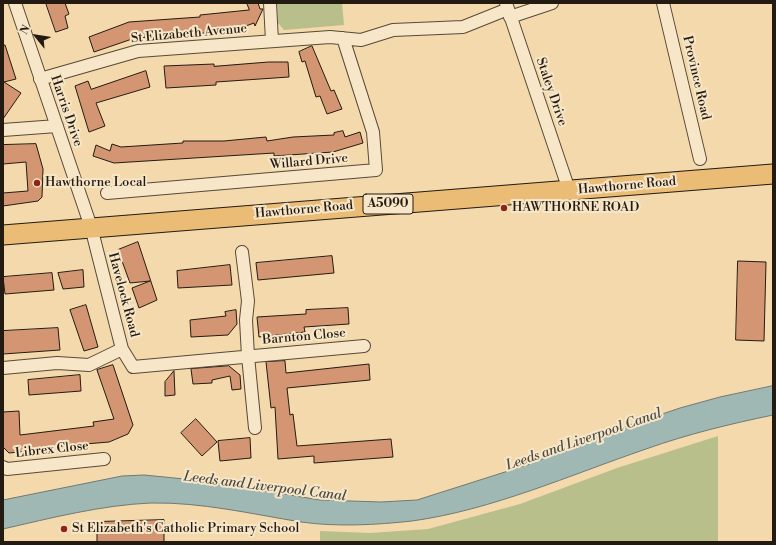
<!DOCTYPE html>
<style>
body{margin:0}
#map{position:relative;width:776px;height:545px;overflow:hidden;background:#f3d9ab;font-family:"Libre Bodoni",serif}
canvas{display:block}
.frame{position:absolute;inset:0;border:4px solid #231b12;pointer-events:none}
.north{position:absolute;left:16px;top:16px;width:40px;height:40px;-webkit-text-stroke:3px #f7e6c8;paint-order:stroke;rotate:300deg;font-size:11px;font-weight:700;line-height:16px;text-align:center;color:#231b12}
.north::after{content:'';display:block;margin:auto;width:14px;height:18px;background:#231b12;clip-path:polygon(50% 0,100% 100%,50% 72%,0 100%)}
</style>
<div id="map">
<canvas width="776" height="545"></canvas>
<div class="frame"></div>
<div class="north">N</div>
</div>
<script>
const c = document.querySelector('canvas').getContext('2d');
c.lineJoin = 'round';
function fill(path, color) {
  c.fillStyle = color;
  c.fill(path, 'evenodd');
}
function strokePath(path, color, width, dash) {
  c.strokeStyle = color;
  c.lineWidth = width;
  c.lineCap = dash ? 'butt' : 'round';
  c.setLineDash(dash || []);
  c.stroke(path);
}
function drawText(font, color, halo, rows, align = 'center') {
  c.font = font + ' "Libre Bodoni",serif';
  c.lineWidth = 4;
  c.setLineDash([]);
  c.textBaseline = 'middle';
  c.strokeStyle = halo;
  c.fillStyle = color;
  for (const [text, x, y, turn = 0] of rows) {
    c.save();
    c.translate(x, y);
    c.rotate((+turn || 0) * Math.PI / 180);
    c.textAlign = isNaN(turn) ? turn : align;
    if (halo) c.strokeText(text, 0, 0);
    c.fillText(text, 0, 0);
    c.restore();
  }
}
const green = new Path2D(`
 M 277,3 L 342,3 L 344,25 L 284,30 L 278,23 Z
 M 718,436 L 718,542 L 320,542 L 320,531 L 370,533 L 428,529 L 520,504 L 617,468 Z`);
const water = new Path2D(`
 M 773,386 L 773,415 C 730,424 688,434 646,449 C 570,475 492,510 412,521 C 376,525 336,527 301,522 C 252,514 201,502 151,503 C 102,505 51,518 3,529 L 3,500 L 122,476 L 144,475 L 205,481 L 320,500 L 381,502 L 417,500 L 527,465 L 612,431 L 680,408 L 720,397 Z`);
const building = new Path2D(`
 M 46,3 L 65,3 L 69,14 L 65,16 L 68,28 L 56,32 Z
 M 247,3 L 258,3 L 260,9 L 263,9 L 255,26 L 254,23 L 235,30 L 219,32 L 135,38 L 94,52 L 89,37 L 129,22 L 200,17 L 200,15 L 249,10 Z
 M 3,45 L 5,45 L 16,79 L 4,82 L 21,93 L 3,119 Z
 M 312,46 L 331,91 L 334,90 L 342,109 L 327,114 L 320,96 L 316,97 L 305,61 L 302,62 L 299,52 Z
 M 269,62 L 288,62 L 289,77 L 216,82 L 216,85 L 166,88 L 164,66 L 214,64 L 214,66 Z
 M 146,71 L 150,87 L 96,103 L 105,126 L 89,132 L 75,86 L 88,81 L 91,89 Z
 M 343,131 L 345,137 L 360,132 L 363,143 L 333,152 L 274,156 L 274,153 L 114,163 L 93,156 L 96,145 L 110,151 L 112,144 L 121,147 L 183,143 L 183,141 L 224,141 L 266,137 L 267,141 L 293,137 L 334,135 L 334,133 Z
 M 36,144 L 43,169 L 42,197 L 38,201 L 3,206 L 3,193 L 28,191 L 26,162 L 3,164 L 3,145 Z
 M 138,242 L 157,300 L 139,308 L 132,288 L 150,281 L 130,283 L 118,250 Z
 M 332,256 L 334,273 L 258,280 L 256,263 Z
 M 738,261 L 766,262 L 764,341 L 736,340 Z
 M 230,265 L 232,285 L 178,288 L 177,271 Z
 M 83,270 L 84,287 L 63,289 L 58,273 Z
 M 52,273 L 54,290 L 5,294 L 3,277 Z
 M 86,305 L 98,347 L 84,351 L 70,310 Z
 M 348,308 L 349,324 L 304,327 L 305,332 L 259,337 L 257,317 L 306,314 L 306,310 Z
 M 236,310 L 237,324 L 228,335 L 191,337 L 190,320 L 226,316 L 225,312 Z
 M 58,328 L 60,350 L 3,354 L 3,331 Z
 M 285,361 L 286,373 L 369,364 L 370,380 L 287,388 L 290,415 L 293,414 L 297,446 L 391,439 L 393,457 L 314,463 L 314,456 L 278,459 L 275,407 L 271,408 L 266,362 Z
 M 113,365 L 133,425 L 128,434 L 109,442 L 61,446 L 61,447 L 48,449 L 9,453 L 3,447 L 3,412 L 19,411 L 20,435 L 94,426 L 93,422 L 114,419 L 97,370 Z
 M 229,366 L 240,375 L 241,389 L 232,390 L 230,376 L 212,380 L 212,383 L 193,384 L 191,369 Z
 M 174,371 L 175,395 L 165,396 L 165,382 Z
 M 80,375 L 81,391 L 29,395 L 28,380 Z
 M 196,419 L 217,442 L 202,456 L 181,433 Z
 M 250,438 L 251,458 L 220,461 L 218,441 Z
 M 164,520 L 164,542 L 97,542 L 97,522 Z`);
const minor = new Path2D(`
 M 15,3 L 91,227 L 122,349 L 133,367 L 364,346
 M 270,3 L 272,41
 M 506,3 L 569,190
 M 663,3 L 700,159
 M 510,17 L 552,3
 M 40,79 L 138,51 L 330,37 L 361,40 L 393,30 L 463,27 L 508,9
 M 3,130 L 57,126
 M 107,193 L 376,170 L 373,132 L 343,38
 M 242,252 L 248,301 L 246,320 L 248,356 L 255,428
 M 3,368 L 57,363 L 89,365 L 122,349
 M 3,467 L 7,469 L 104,459`);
const primary = new Path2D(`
 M 3,235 L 773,174`);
const markers = [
 [37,183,4,"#8f2418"],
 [504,208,4,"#8f2418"],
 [64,529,4,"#8f2418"]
];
const shields = [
 [388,204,50]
];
const shieldNames = [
 ["A5090",388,204]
];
const streetNames = [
 ["St Elizabeth Avenue",189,34,-5],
 ["Province Road",696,78,77],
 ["Staley Drive",551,92,71],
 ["Harris Drive",66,111,71],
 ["Willard Drive",309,162,-5],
 ["Hawthorne Road",627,186,-5],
 ["Hawthorne Road",304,210,-5],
 ["Havelock Road",123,295,75],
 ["Barnton Close",304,337,-5],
 ["Librex Close",52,450,-6]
];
const poiNames = [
 ["Hawthorne Local",45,183],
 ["HAWTHORNE ROAD",512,208],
 ["St Elizabeth's Catholic Primary School",72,529]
];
const waterNames = [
 ["Leeds and Liverpool Canal",584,440,-19],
 ["Leeds and Liverpool Canal",265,487,7]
];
fill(green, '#b9bf8a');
fill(water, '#a0b8b4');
strokePath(water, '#6e7973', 1);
fill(building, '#d49672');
strokePath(building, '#231b12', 1);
strokePath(minor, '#574a38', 14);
strokePath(primary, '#231b12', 21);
strokePath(minor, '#f7e6c8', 12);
strokePath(primary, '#eabc76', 19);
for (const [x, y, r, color] of markers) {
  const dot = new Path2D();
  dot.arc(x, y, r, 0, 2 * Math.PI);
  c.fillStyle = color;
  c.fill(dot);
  strokePath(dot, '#f7e6c8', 1.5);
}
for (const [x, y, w] of shields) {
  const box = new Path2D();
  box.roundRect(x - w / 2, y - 10, w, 20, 3);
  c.fillStyle = '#f7e6c8';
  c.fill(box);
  strokePath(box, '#231b12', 1);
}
drawText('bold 12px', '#231b12', null, shieldNames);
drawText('13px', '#231b12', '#f7e6c8', streetNames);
drawText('13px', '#231b12', '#f7e6c8', poiNames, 'left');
drawText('italic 14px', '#484a43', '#f7e6c8', waterNames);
</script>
